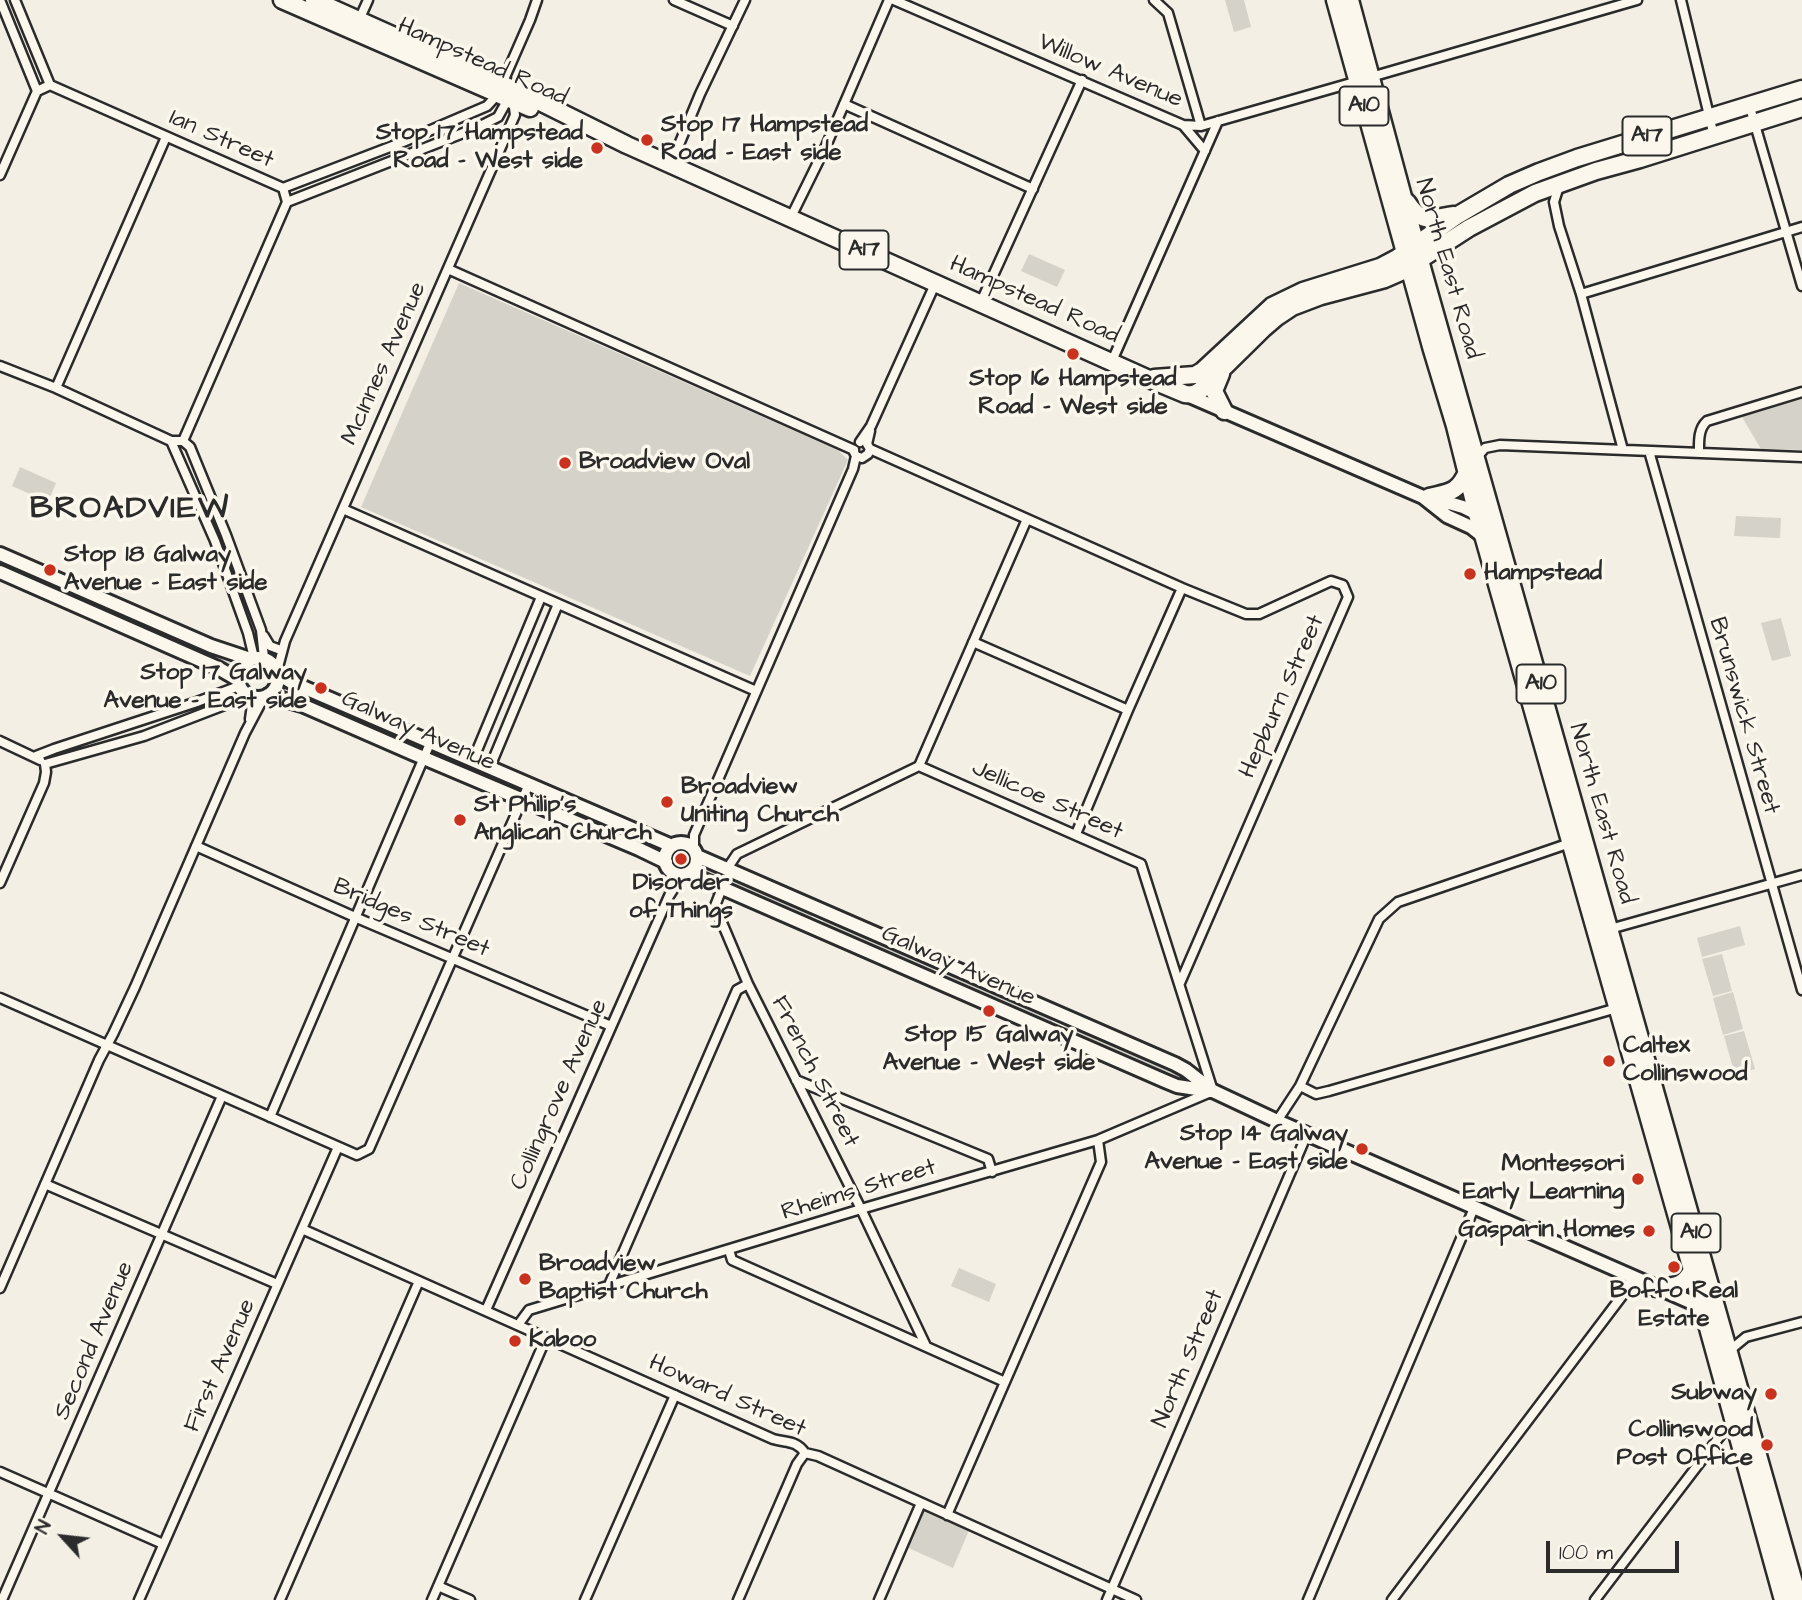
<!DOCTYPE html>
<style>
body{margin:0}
#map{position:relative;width:1802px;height:1600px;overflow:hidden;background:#f3efe4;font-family:"Architects Daughter",sans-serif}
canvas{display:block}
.north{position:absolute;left:28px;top:1502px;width:70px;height:70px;-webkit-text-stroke:5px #fbf7ec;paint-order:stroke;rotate:297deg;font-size:19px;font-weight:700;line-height:28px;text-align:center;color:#2b2b2b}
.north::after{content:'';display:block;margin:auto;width:24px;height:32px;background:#2b2b2b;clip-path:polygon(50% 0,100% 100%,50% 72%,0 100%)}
.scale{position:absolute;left:1546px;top:1541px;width:133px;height:32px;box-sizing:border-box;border:4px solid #2b2b2b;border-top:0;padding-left:9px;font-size:21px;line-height:24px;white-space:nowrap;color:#2b2b2b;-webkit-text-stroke:5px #fbf7ec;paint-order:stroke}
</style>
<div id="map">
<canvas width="1802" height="1600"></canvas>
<div class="north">N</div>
<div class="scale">100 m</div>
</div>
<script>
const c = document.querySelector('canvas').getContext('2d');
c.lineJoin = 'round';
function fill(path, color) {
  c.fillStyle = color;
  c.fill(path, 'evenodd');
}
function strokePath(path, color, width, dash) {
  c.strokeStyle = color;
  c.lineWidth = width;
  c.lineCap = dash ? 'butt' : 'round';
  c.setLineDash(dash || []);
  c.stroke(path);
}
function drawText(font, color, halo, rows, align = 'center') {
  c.font = font + ' "Architects Daughter",sans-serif';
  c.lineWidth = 7;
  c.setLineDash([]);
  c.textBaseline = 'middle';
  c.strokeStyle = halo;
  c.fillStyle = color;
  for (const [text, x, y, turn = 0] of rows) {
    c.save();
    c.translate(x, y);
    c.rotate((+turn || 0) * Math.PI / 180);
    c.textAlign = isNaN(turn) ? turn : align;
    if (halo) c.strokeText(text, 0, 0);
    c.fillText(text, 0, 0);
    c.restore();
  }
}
const green = new Path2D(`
 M 1225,0 L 1244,0 L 1251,27 L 1234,32 Z
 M 1029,254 L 1065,270 L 1057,287 L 1021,271 Z
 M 459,283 L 838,450 L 848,460 L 750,676 L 361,507 Z
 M 1802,397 L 1802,450 L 1761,449 L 1742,417 Z
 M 20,467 L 56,483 L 48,502 L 12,486 Z
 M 1736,516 L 1781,518 L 1780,538 L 1734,536 Z
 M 26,571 L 121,613 L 120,618 L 118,619 L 23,577 Z
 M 133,618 L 240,659 L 235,665 L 233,674 L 131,624 Z
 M 1781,618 L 1791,656 L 1772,661 L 1761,623 Z
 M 282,682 L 419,744 L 416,750 L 275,694 Z
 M 438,750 L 515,785 L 512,790 L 434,758 Z
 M 536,791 L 665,847 L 661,857 L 531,799 Z
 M669 859a12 12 0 1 1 24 0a12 12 0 1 1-24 0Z
 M 702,863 L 813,913 L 810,922 L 699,872 Z
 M 825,918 L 933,964 L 934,968 L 932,974 L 821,925 Z
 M 1740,926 L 1745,945 L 1702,957 L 1697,938 Z
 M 1722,954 L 1732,991 L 1713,996 L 1702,959 Z
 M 948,971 L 1053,1017 L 1051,1025 L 943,978 Z
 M 1733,992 L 1743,1029 L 1723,1035 L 1713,998 Z
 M 1067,1023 C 1105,1039 1147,1053 1181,1077 L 1182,1080 L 1180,1081 L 1129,1063 L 1062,1030 Z
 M 1744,1031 L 1755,1069 L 1735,1075 L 1724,1036 Z
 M 959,1268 L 996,1284 L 989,1302 L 951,1286 Z
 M 922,1506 L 970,1528 L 953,1568 L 904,1546 Z`);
const street = new Path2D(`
 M 0,0 L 37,91
 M 15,0 L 50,85 L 283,188 L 403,142 L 487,106 L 498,94
 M 674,0 L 733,26
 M 894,0 L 1183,125 L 1201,126 L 1358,81
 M 1154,0 L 1168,13 L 1201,126
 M 1681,0 L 1714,136
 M 359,20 L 368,0
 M 1371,77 L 1637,0
 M 502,84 L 530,20 L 537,0
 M 844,104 L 1033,189
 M 1749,104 L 1802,286
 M 1183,125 L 1205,151
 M 671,164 L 700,94 L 745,0
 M 0,175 L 37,91 L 50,85
 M 1559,186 L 1554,202 L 1559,226 L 1581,294 L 1623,450
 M 287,202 L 476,128 L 498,117 L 508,99
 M 791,217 L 826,146 L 889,0
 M 448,269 L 854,450
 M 1581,294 L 1802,227
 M 981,302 L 1082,80
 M 1112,361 L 1218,121
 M 0,366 L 56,388 L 171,441 L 183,441 L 190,447 L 226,535 L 261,630 L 264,658
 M 56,388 L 166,137
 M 171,441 L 215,541 L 248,633 L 254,658
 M 183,441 L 287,202 L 283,188
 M 860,442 L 871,426 L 936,282
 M 870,449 L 1182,588 L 1246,614 L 1259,614 L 1331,581 L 1343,585 L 1348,597 L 1180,983
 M 1649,451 L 1802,990
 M 854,452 L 856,456 L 862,458 L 868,454 L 870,449 L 867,444 L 870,431
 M 1699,453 C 1699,442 1698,429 1707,421 L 1802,392
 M 1477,457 L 1485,448 L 1500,445 L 1802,457
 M 343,509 L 756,691
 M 264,636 L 270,646 L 278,649
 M 973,642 L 1128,710
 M 277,671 L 285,641 L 515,115 L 513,100
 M 250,697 L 252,705 L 250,719
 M 0,741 L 40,760
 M 36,756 L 54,749 L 194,703 L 239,686
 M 473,760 L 541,597
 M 45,764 L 144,736 L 248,696
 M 919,766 L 1027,519
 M 490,767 L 558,604
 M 1076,834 L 1128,710 L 1182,588
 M 196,846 L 357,918 L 611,1026
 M 694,851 L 694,835 L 853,469 L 856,456
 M 0,883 L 44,783 L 46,772 L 45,764
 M 722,888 L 715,906 L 748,984 L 861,1209 L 926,1346
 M 670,890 L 674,873
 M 1610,929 L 1802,875
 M 0,998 L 357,1155 L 369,1149 L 529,784
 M 796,1080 L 988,1159 L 992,1172
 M 1300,1086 L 1316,1094 L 1329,1091 L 1617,1008
 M 270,1117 L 431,741
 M 1277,1121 L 1300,1086 L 1379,919 L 1398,902 L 1570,843
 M 45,1184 L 277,1284
 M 302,1229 L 773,1439 C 787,1443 796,1440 805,1453 L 818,1456 L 1136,1600
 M 729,1250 L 732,1260 L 1005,1382
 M 609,1285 L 737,990 L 748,984
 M 0,1288 L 99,1060 L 113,1034 L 135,987 L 245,733 L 264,697
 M 486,1310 L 669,896 L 683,874
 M 518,1325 L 529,1310 L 861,1209 L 1098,1140 L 1213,1091 L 1141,864 L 919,766 L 737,854 L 727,869
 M 1729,1351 L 1746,1337 L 1802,1322
 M 0,1472 L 163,1544
 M 947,1515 L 1101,1162 L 1098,1140
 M 438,1586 L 470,1600
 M 2,1600 L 222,1096
 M 139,1600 L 338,1147
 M 280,1600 L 419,1281
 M 432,1600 L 546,1338
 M 585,1600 L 675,1395
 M 738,1600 L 797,1464 L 805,1453
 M 879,1600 L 921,1503
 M 1107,1600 L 1307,1134
 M 1308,1600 L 1474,1208
 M 1392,1600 L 1625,1292 L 1632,1278
 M 1595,1600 L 1733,1419`);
const secondary = new Path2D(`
 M 1185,394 L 1423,497 L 1447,516 L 1471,527 L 1485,538
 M 1428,497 L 1463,507 L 1477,514
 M 0,554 L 211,646 L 250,659
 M 0,572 L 218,668 L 237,679
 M238 678a20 20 0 1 1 40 0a20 20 0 1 1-40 0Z
 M 278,674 L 291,682 L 672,846
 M 268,695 L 302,705 L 412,753 L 639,849 L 666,862
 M665 859a16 16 0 1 1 32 0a16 16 0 1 1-32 0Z
 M 697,856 L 1175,1064 L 1186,1070 L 1213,1091 L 1277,1121 L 1702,1307
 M 688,873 L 1165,1081 L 1177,1086 L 1210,1091`);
const highway = new Path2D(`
 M 282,0 L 530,108
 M 314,0 L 524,94 L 627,145 L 1149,379 L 1185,394 C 1192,395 1196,394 1202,389 L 1263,329 L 1277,317 L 1292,307 L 1321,296 L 1385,279 L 1401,272 L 1469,228 L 1535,193 L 1596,171 L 1640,159 L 1802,108
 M 1335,0 L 1432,350 L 1455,426 L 1477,514 L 1692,1270 L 1783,1600
 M 1350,0 L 1423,271 L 1799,1600
 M 1407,202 C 1422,225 1430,218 1454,215
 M 1221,374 L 1214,391 L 1224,411
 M 1154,378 L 1195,375 L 1202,371 L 1272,306 L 1303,291 L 1380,267 L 1397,258 L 1458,215 L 1509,185 L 1539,172 L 1577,158 L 1802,89
 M 1429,497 C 1449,492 1458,493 1467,472
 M 1656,1288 C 1673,1286 1683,1288 1692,1270`);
const markers = [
 [647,140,7,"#c8321e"],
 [597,148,7,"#c8321e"],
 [1073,354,7,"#c8321e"],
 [565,463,7,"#c8321e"],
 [50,570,7,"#c8321e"],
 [1470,574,7,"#c8321e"],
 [321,688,7,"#c8321e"],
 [667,802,7,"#c8321e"],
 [460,820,7,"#c8321e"],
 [681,859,7,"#c8321e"],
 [989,1011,7,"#c8321e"],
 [1609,1061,7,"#c8321e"],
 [1362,1149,7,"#c8321e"],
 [1638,1179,7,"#c8321e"],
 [1649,1231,7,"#c8321e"],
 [1674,1267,7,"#c8321e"],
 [525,1279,7,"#c8321e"],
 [515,1341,7,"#c8321e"],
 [1771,1394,7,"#c8321e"],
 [1767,1445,7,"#c8321e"]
];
const shields = [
 [1364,106,49],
 [1647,136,49],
 [864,250,49],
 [1541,684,49],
 [1696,1233,49]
];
const shieldNames = [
 ["A10",1364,106],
 ["A17",1647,136],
 ["A17",864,250],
 ["A10",1541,684],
 ["A10",1696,1233]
];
const streetNames = [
 ["Hampstead Road",482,63,24],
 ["Willow Avenue",1110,72,23],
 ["Ian Street",221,140,24],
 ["North East Road",1447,269,74],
 ["Hampstead Road",1034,301,24],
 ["McInnes Avenue",385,364,-66],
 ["Hepburn Street",1283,697,-66],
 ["Brunswick Street",1743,716,74],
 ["Galway Avenue",418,732,24],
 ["Jellicoe Street",1047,801,24],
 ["North East Road",1601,814,74],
 ["Bridges Street",411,919,23],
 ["Galway Avenue",958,967,24],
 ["French Street",814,1072,63],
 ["Collingrove Avenue",560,1095,-66],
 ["Rheims Street",859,1191,-17],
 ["Second Avenue",95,1341,-67],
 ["North Street",1189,1359,-67],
 ["First Avenue",221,1366,-66],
 ["Howard Street",727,1397,24]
];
const poiNames = [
 ["Stop 17 Hampstead",661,126],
 ["Road - East side",661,154],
 ["Stop 17 Hampstead",583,134,"right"],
 ["Road - West side",583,162,"right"],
 ["Stop 16 Hampstead",1073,380,"center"],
 ["Road - West side",1073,408,"center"],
 ["Broadview Oval",579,463],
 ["Stop 18 Galway",64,556],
 ["Avenue - East side",64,584],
 ["Hampstead",1484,574],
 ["Stop 17 Galway",307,674,"right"],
 ["Avenue - East side",307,702,"right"],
 ["Broadview",681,788],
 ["Uniting Church",681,816],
 ["St Philip's",474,806],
 ["Anglican Church",474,834],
 ["Disorder",681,884,"center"],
 ["of Things",681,912,"center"],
 ["Stop 15 Galway",989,1036,"center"],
 ["Avenue - West side",989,1064,"center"],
 ["Caltex",1623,1047],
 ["Collinswood",1623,1075],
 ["Stop 14 Galway",1348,1135,"right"],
 ["Avenue - East side",1348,1163,"right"],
 ["Montessori",1624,1165,"right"],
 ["Early Learning",1624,1193,"right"],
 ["Gasparin Homes",1635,1231,"right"],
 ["Broadview",539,1265],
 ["Baptist Church",539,1293],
 ["Boffo Real",1674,1292,"center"],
 ["Estate",1674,1320,"center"],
 ["Kaboo",529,1341],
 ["Subway",1757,1394,"right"],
 ["Collinswood",1753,1431,"right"],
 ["Post Office",1753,1459,"right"]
];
const districtNames = [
 ["BROADVIEW",130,510]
];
fill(green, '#d5d2c9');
strokePath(street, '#2b2b2b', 13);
strokePath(secondary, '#2b2b2b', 18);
strokePath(highway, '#2b2b2b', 21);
strokePath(street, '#fbf7ec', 8);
strokePath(secondary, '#fbf7ec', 12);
strokePath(highway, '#fbf7ec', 16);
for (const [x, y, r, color] of markers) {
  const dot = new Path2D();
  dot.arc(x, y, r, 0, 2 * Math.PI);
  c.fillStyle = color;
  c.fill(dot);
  strokePath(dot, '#fbf7ec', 2.5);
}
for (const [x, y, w] of shields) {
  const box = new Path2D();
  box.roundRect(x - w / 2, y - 19.5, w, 39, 5);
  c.fillStyle = '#fbf7ec';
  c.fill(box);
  strokePath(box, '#2b2b2b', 2);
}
drawText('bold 23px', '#2b2b2b', null, shieldNames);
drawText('24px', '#2b2b2b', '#fbf7ec', streetNames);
drawText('bold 24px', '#2b2b2b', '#fbf7ec', poiNames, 'left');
c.letterSpacing = '2px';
drawText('bold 32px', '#2b2b2b', '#fbf7ec', districtNames);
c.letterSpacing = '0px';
</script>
